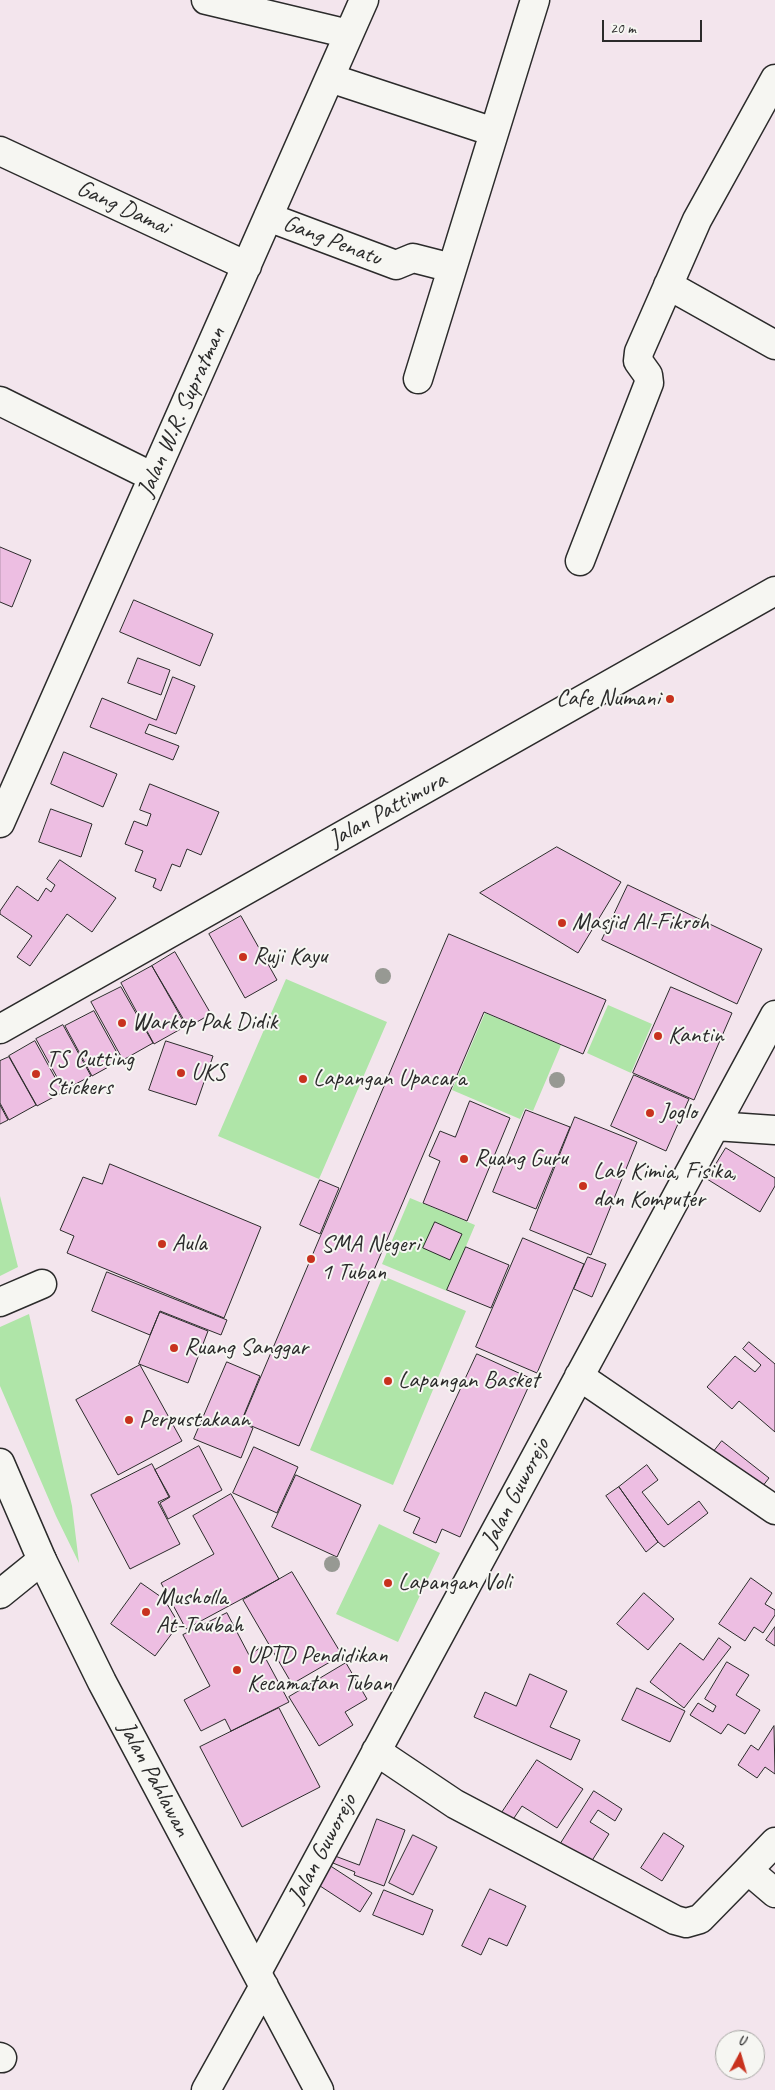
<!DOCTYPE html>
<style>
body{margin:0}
#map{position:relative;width:775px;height:2090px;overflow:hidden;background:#f3e5ed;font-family:Caveat,sans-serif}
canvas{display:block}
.north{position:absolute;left:715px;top:2030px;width:50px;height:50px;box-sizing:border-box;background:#f6f6f2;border:1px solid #a5a5a2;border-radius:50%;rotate:6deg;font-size:14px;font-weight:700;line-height:20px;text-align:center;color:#2b2b2b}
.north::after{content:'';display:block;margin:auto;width:18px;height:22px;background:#c8321e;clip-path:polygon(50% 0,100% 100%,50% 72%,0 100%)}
.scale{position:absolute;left:602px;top:20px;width:100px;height:22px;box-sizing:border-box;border:2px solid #2b2b2b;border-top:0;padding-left:6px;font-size:15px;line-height:18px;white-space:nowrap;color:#2b2b2b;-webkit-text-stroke:4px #f6f6f2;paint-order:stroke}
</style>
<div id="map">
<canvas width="775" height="2090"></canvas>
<div class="north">U</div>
<div class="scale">20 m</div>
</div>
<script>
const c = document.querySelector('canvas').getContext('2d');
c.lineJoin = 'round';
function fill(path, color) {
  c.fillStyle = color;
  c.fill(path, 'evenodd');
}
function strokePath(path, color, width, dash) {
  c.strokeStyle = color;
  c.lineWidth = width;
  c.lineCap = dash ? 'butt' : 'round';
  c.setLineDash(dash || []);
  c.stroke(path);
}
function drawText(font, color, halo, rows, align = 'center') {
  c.font = font + ' Caveat,sans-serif';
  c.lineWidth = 4;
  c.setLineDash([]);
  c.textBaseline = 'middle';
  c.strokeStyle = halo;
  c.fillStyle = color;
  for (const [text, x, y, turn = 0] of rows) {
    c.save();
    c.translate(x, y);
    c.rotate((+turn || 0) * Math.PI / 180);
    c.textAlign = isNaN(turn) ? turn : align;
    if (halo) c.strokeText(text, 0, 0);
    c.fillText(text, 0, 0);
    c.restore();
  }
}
const green = new Path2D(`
 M 286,979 L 387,1022 L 319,1179 L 218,1136 Z
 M 608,1005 L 652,1024 L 631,1073 L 587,1053 Z
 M 485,1013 L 561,1045 L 533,1111 L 525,1108 L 520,1119 L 452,1090 Z
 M 0,1196 L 18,1267 L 0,1276 Z
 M 410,1198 L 475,1225 L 447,1291 L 382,1264 Z
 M 383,1276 L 466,1311 L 393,1485 L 310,1450 Z
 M 29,1314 L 72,1506 L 79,1563 L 56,1516 L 0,1386 L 0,1327 Z
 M 379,1524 L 440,1553 L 398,1642 L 336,1614 Z`);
const building = new Path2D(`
 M 0,547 L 31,560 L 12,607 L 0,602 Z
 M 134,600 L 213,634 L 200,666 L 120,632 Z
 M 138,658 L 170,670 L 161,695 L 128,683 Z
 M 173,677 L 195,686 L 176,734 L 149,724 L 145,733 L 179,746 L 173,760 L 90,727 L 102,698 L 156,720 Z
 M 64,752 L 117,774 L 103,807 L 51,784 Z
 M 150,784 L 219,812 L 201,855 L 187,849 L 180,867 L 172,864 L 161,891 L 153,887 L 156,879 L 135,871 L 143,851 L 125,844 L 134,821 L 147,826 L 151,814 L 140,810 Z
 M 51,809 L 92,824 L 81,857 L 39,842 Z
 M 557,847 L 621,882 L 578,953 L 480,893 Z
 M 60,860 L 116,898 L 92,932 L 67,914 L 30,966 L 17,957 L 32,936 L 0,914 L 0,911 L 17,886 L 38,901 L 46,888 L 51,892 L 55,885 L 47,879 Z
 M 628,885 L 762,949 L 737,1004 L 602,940 Z
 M 241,916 L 277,980 L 245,998 L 209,934 Z
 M 449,934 L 606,1000 L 583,1054 L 484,1012 L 299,1446 L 242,1422 Z
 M 175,952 L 211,1014 L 188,1027 L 152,966 Z
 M 152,966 L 186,1026 L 154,1044 L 121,983 Z
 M 121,987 L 153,1043 L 123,1060 L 91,1002 Z
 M 671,987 L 732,1013 L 694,1100 L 633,1073 Z
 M 94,1011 L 121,1060 L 92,1076 L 65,1026 Z
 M 63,1025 L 91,1076 L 64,1090 L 36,1039 Z
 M 35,1041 L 63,1092 L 37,1106 L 9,1056 Z
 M 166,1041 L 213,1056 L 196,1105 L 149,1090 Z
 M 9,1057 L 36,1105 L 9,1120 L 0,1103 L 0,1061 Z
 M 634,1075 L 689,1099 L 666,1151 L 611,1126 Z
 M 470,1101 L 510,1118 L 467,1221 L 423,1203 L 440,1161 L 429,1156 L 440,1131 L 455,1137 Z
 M 0,1105 L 8,1120 L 0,1124 Z
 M 526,1110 L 570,1127 L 536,1209 L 493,1192 Z
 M 575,1117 L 637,1142 L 591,1255 L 530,1230 Z
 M 726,1148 L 775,1178 L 775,1186 L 760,1212 L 707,1179 Z
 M 110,1164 L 261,1227 L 224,1318 L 67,1253 L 74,1236 L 60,1230 L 83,1177 L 102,1184 Z
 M 320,1180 L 339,1188 L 320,1234 L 300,1225 Z
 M 435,1222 L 462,1234 L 450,1260 L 423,1248 Z
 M 523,1238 L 584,1264 L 537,1373 L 476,1347 Z
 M 466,1247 L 509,1265 L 491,1308 L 447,1290 Z
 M 588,1257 L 606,1264 L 592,1297 L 574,1289 Z
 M 107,1272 L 227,1320 L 221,1335 L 160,1311 L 150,1335 L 92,1311 Z
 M 160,1312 L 208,1331 L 188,1383 L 139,1364 Z
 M 749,1342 L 775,1364 L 775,1432 L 739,1401 L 732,1409 L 707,1387 L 735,1356 L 755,1372 L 761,1365 L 743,1349 Z
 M 477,1354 L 532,1379 L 460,1537 L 442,1529 L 436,1543 L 413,1533 L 420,1518 L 404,1511 Z
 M 227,1362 L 260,1376 L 241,1422 L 253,1428 L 241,1458 L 194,1439 Z
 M 140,1365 L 182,1441 L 118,1475 L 76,1400 Z
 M 722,1441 L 769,1478 L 755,1496 L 708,1459 Z
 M 199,1446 L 222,1490 L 168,1519 L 160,1503 L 170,1497 L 155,1470 Z
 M 254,1447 L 298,1467 L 277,1513 L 233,1493 Z
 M 152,1464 L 169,1497 L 158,1502 L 180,1544 L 130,1569 L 91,1495 Z
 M 647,1465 L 658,1480 L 642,1492 L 668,1525 L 699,1501 L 708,1513 L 664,1547 L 658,1542 L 619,1487 Z
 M 296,1475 L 361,1505 L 337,1557 L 272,1527 Z
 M 619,1487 L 658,1542 L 646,1552 L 606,1496 Z
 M 231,1494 L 279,1579 L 186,1629 L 161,1583 L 214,1554 L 193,1516 Z
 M 292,1572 L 342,1655 L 292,1684 L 243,1600 Z
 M 751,1578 L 772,1593 L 765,1604 L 775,1610 L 775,1615 L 763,1633 L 754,1627 L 745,1641 L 719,1624 Z
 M 141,1583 L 164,1599 L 179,1624 L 155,1656 L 111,1624 Z
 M 644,1593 L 674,1619 L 648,1650 L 617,1624 Z
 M 227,1613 L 249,1655 L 260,1648 L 289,1702 L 231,1731 L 225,1719 L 201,1731 L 184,1700 L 210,1686 L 183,1635 Z
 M 775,1627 L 775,1646 L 766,1640 Z
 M 719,1638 L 731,1647 L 684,1708 L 650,1682 L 680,1643 L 703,1660 Z
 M 727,1662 L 749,1675 L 736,1695 L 760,1710 L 745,1734 L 728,1724 L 721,1734 L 690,1715 L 698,1703 L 713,1712 L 716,1706 L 705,1699 Z
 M 346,1663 L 367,1699 L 345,1712 L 353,1725 L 319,1746 L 289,1697 Z
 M 530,1674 L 567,1691 L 550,1727 L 580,1740 L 571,1760 L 474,1717 L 485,1692 L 516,1706 Z
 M 637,1688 L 685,1711 L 670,1742 L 622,1720 Z
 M 279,1708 L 320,1787 L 242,1827 L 200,1747 Z
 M 774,1726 L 775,1774 L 765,1767 L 757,1778 L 738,1765 L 751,1745 L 758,1750 Z
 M 537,1760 L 583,1789 L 557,1828 L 522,1806 L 508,1827 L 497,1820 Z
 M 594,1791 L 622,1809 L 615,1821 L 598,1810 L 590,1822 L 609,1834 L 586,1870 L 556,1851 Z
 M 377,1819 L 405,1830 L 384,1886 L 354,1875 L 355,1872 L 333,1863 L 335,1856 L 359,1865 Z
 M 664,1833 L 684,1846 L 662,1881 L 641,1868 Z
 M 413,1835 L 437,1847 L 413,1895 L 389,1883 Z
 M 329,1865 L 372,1893 L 360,1912 L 317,1884 Z
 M 490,1889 L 526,1906 L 507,1946 L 489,1938 L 481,1955 L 462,1946 Z
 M 384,1890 L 433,1910 L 423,1935 L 373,1915 Z`);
const minor = new Path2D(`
 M 206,0 L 349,34
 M 330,78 L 494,132
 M 0,151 L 247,266
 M 268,217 L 396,265 L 413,258 L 452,268
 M 668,285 L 775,345
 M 418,379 L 535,0
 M 0,401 L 153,477
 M 580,561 L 649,383 L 648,375 L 638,361 L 639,352 L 697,220 L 775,79
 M 0,823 L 364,0
 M 0,1029 L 775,591
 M 715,1126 L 775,1130
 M 0,1302 L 42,1284
 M 579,1376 L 775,1510
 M 0,1594 L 42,1560
 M 376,1751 L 455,1804 L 675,1920 L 686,1923 L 700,1919 L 748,1870 L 775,1893
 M 748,1870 L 775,1842
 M 257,1972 L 775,1015
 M 0,2057 L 2,2058`);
const major = new Path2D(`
 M 0,1463 L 42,1560 L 102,1682 L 319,2090
 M 206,2090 L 264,1986`);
const trees = [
 [383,976],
 [557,1080],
 [332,1564]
];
const markers = [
 [670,699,5,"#c8321e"],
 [562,923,5,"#c8321e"],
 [243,957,5,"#c8321e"],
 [122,1023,5,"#c8321e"],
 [658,1036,5,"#c8321e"],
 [181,1073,5,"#c8321e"],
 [36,1074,5,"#c8321e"],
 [303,1079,5,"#c8321e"],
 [650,1113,5,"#c8321e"],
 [464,1159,5,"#c8321e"],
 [583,1186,5,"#c8321e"],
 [162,1244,5,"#c8321e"],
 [311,1259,5,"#c8321e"],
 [174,1348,5,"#c8321e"],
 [388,1381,5,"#c8321e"],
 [129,1420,5,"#c8321e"],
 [388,1583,5,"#c8321e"],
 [146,1612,5,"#c8321e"],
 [237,1670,5,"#c8321e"]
];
const streetNames = [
 ["Gang Damai",123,208,25],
 ["Gang Penatu",332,241,21],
 ["Jalan W.R. Supratman",182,412,-66],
 ["Jalan Pattimura",388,810,-29],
 ["Jalan Guworejo",516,1493,-62],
 ["Jalan Pahlawan",154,1779,62],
 ["Jalan Guworejo",323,1849,-62]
];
const poiNames = [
 ["Cafe Numani",660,699,"right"],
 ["Masjid Al-Fikroh",572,923],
 ["Ruji Kayu",253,957],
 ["Warkop Pak Didik",132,1023],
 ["Kantin",668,1036],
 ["TS Cutting",46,1060],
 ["Stickers",46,1088],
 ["UKS",191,1073],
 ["Lapangan Upacara",313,1079],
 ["Joglo",660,1113],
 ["Ruang Guru",474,1159],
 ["Lab Kimia, Fisika,",593,1172],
 ["dan Komputer",593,1200],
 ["Aula",172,1244],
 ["SMA Negeri",321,1245],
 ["1 Tuban",321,1273],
 ["Ruang Sanggar",184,1348],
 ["Lapangan Basket",398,1381],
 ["Perpustakaan",139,1420],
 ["Lapangan Voli",398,1583],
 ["Musholla",156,1598],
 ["At-Taubah",156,1626],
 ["UPTD Pendidikan",247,1656],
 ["Kecamatan Tuban",247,1684]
];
fill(green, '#afe5a8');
fill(building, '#edbee2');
strokePath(building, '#2b2b2b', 1);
strokePath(minor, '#2b2b2b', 31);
strokePath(major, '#2b2b2b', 31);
strokePath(minor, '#f6f6f2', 28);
strokePath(major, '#f6f6f2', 28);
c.fillStyle = '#979993';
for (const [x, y] of trees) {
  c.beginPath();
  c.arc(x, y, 8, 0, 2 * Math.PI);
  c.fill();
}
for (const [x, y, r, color] of markers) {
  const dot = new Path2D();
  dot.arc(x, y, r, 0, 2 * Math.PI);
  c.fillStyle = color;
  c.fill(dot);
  strokePath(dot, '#f6f6f2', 2);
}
drawText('24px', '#2b2b2b', '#f6f6f2', streetNames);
drawText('24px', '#2b2b2b', '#f6f6f2', poiNames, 'left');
</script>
